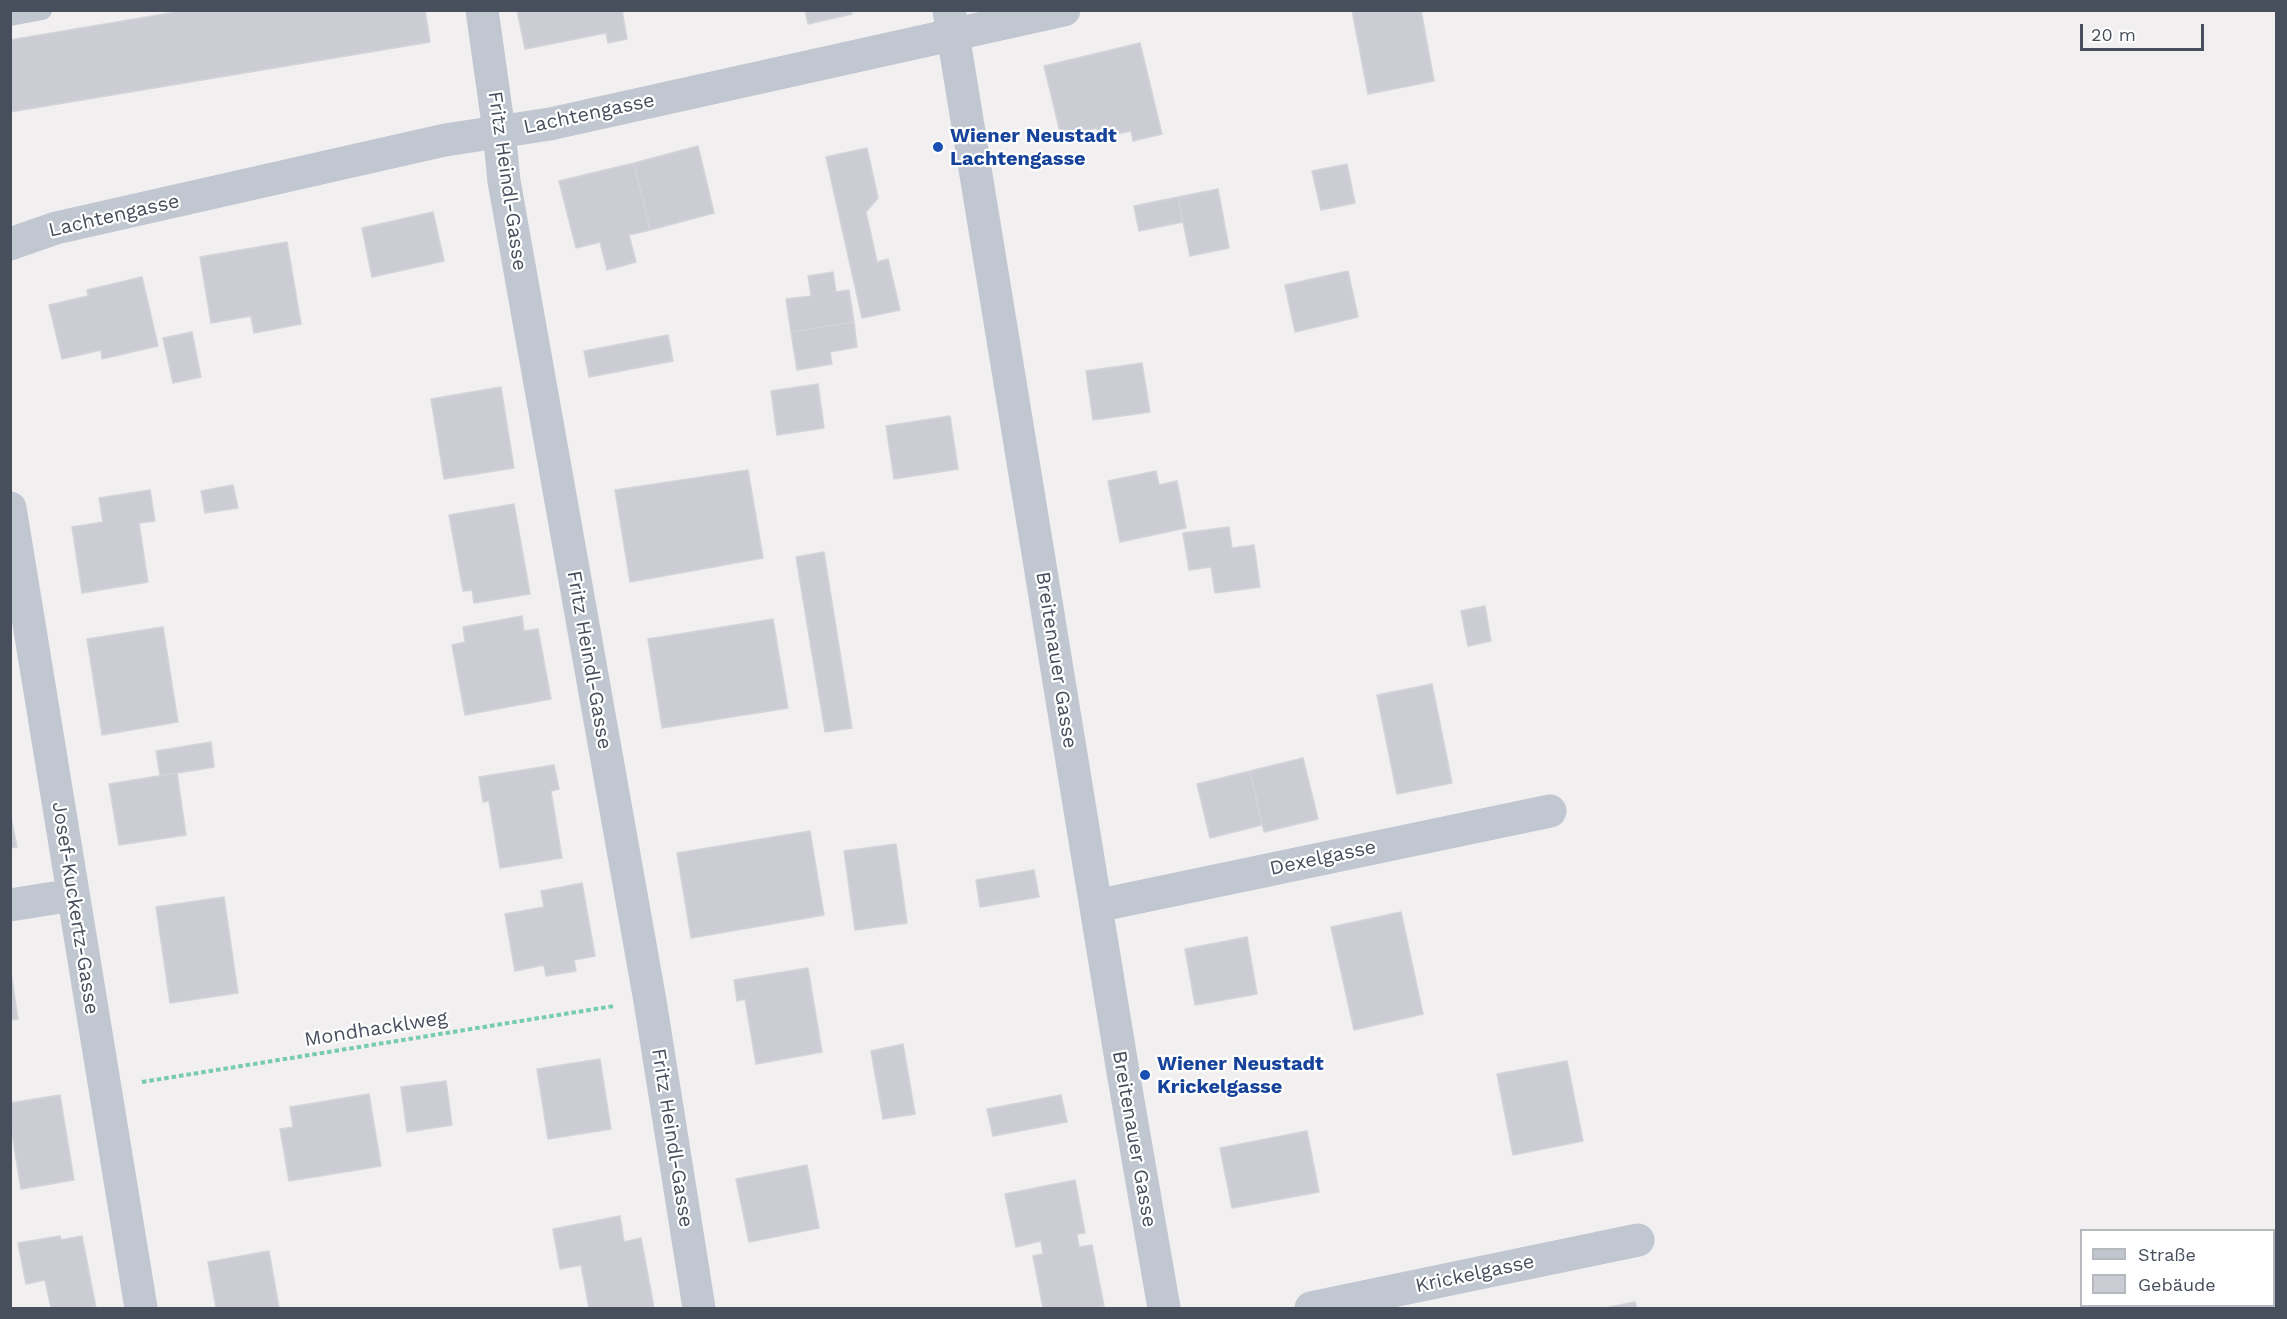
<!DOCTYPE html>
<meta charset="utf-8">
<style>
body{margin:0}
#map{position:relative;width:2287px;height:1319px;overflow:hidden;background:#f1efef;font-family:"Work Sans",sans-serif}
canvas{display:block}
.frame{position:absolute;inset:0;border:12px solid #474f5c;pointer-events:none}
.legend{position:absolute;left:2080px;top:1229px;width:195px;height:78px;box-sizing:border-box;background:#fff;border:2px solid #b5b9be;margin:0;padding:8px 10px;list-style:none;font-size:18px;color:#474f5c}
.legend li{display:flex;align-items:center;gap:12px;height:30px}
.legend b{width:30px;border:2px solid #b5b9be}
.scale{position:absolute;left:2080px;top:24px;width:124px;height:27px;box-sizing:border-box;border:3px solid #474f5c;border-top:0;padding-left:8px;font-size:18px;line-height:21px;white-space:nowrap;color:#474f5c;-webkit-text-stroke:4px #fff;paint-order:stroke}
</style>
<div id="map">
<canvas width="2287" height="1319"></canvas>
<div class="frame"></div>
<ul class="legend">
<li><b style="height:8px;background:#c0c7d1"></b>Straße</li>
<li><b style="height:16px;background:#cccdd4"></b>Gebäude</li>
</ul>
<div class="scale">20 m</div>
</div>
<script>
const c = document.querySelector('canvas').getContext('2d');
c.lineJoin = 'round';
function fill(path, color) {
  c.fillStyle = color;
  c.fill(path, 'evenodd');
}
function strokePath(path, color, width, dash) {
  c.strokeStyle = color;
  c.lineWidth = width;
  c.lineCap = dash ? 'butt' : 'round';
  c.setLineDash(dash || []);
  c.stroke(path);
}
function drawText(font, color, halo, rows, align = 'center') {
  c.font = font + ' "Work Sans",sans-serif';
  c.lineWidth = 4.5;
  c.setLineDash([]);
  c.textBaseline = 'middle';
  c.strokeStyle = halo;
  c.fillStyle = color;
  for (const [text, x, y, turn = 0] of rows) {
    c.save();
    c.translate(x, y);
    c.rotate((+turn || 0) * Math.PI / 180);
    c.textAlign = isNaN(turn) ? turn : align;
    if (halo) c.strokeText(text, 0, 0);
    c.fillText(text, 0, 0);
    c.restore();
  }
}
const building = new Path2D(`
 M 188,10 L 425,10 L 430,42 L 10,112 L 10,40 Z
 M 517,10 L 622,10 L 627,39 L 608,43 L 606,33 L 525,49 Z
 M 805,10 L 851,10 L 852,14 L 808,24 Z
 M 1352,10 L 1421,10 L 1434,81 L 1368,94 Z
 M 1140,43 L 1162,134 L 1133,141 L 1131,131 L 1099,138 L 1097,128 L 1061,136 L 1044,66 Z
 M 698,146 L 714,213 L 650,230 L 634,163 Z
 M 867,148 L 878,198 L 866,212 L 877,262 L 888,259 L 900,310 L 862,318 L 826,157 Z
 M 634,163 L 650,230 L 629,235 L 636,262 L 607,270 L 600,242 L 576,248 L 559,181 Z
 M 1347,164 L 1355,203 L 1321,210 L 1312,171 Z
 M 1218,189 L 1229,248 L 1190,256 L 1178,197 Z
 M 1178,197 L 1183,222 L 1139,231 L 1134,206 Z
 M 433,212 L 444,261 L 372,277 L 362,228 Z
 M 287,242 L 301,324 L 254,333 L 251,316 L 211,323 L 200,257 Z
 M 1348,271 L 1358,317 L 1295,332 L 1285,285 Z
 M 833,272 L 836,292 L 849,290 L 854,322 L 791,332 L 786,299 L 811,296 L 808,276 Z
 M 142,277 L 158,346 L 102,359 L 101,350 L 62,359 L 49,305 L 88,296 L 87,290 Z
 M 854,322 L 857,347 L 830,352 L 832,364 L 797,370 L 791,332 Z
 M 192,332 L 201,377 L 173,383 L 163,338 Z
 M 668,335 L 673,361 L 589,377 L 584,351 Z
 M 1142,363 L 1150,412 L 1093,420 L 1086,371 Z
 M 818,384 L 824,428 L 777,435 L 771,391 Z
 M 501,387 L 514,468 L 444,479 L 431,399 Z
 M 950,416 L 958,469 L 894,479 L 886,426 Z
 M 748,470 L 763,558 L 630,582 L 615,490 Z
 M 1156,471 L 1159,485 L 1177,481 L 1186,528 L 1120,542 L 1108,481 Z
 M 233,485 L 238,508 L 205,513 L 201,491 Z
 M 150,490 L 155,521 L 139,523 L 148,582 L 82,593 L 72,527 L 103,522 L 99,498 Z
 M 514,504 L 530,594 L 474,603 L 472,590 L 463,591 L 449,515 Z
 M 1229,527 L 1232,548 L 1254,545 L 1260,587 L 1215,593 L 1211,567 L 1189,570 L 1183,533 Z
 M 824,552 L 852,728 L 825,732 L 796,557 Z
 M 1485,606 L 1491,641 L 1468,646 L 1461,611 Z
 M 522,616 L 524,631 L 538,629 L 551,699 L 465,715 L 452,645 L 465,642 L 463,627 Z
 M 773,619 L 788,708 L 662,728 L 648,639 Z
 M 163,627 L 178,722 L 102,735 L 87,639 Z
 M 1432,684 L 1452,783 L 1397,794 L 1377,695 Z
 M 211,742 L 214,767 L 160,776 L 156,751 Z
 M 1303,758 L 1318,819 L 1264,832 L 1250,771 Z
 M 554,765 L 559,789 L 551,791 L 562,858 L 500,868 L 489,801 L 483,802 L 479,777 Z
 M 1250,771 L 1262,825 L 1210,838 L 1197,784 Z
 M 177,773 L 186,835 L 119,845 L 109,784 Z
 M 10,813 L 17,847 L 10,848 Z
 M 810,831 L 824,915 L 691,938 L 677,853 Z
 M 896,844 L 907,923 L 855,930 L 844,851 Z
 M 1034,870 L 1039,897 L 980,907 L 976,880 Z
 M 582,883 L 595,956 L 574,960 L 576,971 L 546,976 L 544,965 L 515,971 L 505,914 L 544,907 L 541,891 Z
 M 224,897 L 238,993 L 170,1003 L 156,907 Z
 M 1401,912 L 1423,1014 L 1354,1030 L 1331,927 Z
 M 1247,937 L 1257,994 L 1195,1005 L 1185,949 Z
 M 10,966 L 18,1019 L 10,1020 Z
 M 808,968 L 822,1052 L 756,1064 L 745,999 L 737,1001 L 734,980 Z
 M 903,1044 L 915,1114 L 883,1119 L 871,1051 Z
 M 600,1059 L 611,1129 L 548,1139 L 537,1069 Z
 M 1567,1061 L 1583,1141 L 1513,1155 L 1497,1074 Z
 M 446,1081 L 452,1125 L 407,1132 L 401,1087 Z
 M 369,1094 L 381,1166 L 289,1181 L 280,1129 L 293,1127 L 290,1107 Z
 M 60,1095 L 74,1180 L 21,1189 L 10,1122 L 10,1103 Z
 M 1061,1095 L 1067,1122 L 993,1136 L 987,1109 Z
 M 1307,1131 L 1319,1192 L 1232,1208 L 1220,1148 Z
 M 807,1165 L 819,1228 L 749,1242 L 736,1179 Z
 M 1075,1180 L 1085,1233 L 1077,1234 L 1079,1247 L 1092,1245 L 1104,1306 L 1092,1308 L 1043,1308 L 1033,1256 L 1043,1254 L 1041,1241 L 1016,1247 L 1005,1194 Z
 M 620,1216 L 624,1242 L 641,1238 L 654,1308 L 589,1308 L 581,1265 L 560,1269 L 553,1229 Z
 M 60,1236 L 61,1240 L 82,1236 L 96,1308 L 51,1308 L 45,1280 L 26,1284 L 18,1243 Z
 M 269,1251 L 279,1308 L 216,1308 L 208,1262 Z
 M 1635,1302 L 1637,1308 L 1604,1308 Z`);
const path = new Path2D(`
 M 142,1082 L 614,1006`);
const lane = new Path2D(`
 M 10,16 L 42,10`);
const street = new Path2D(`
 M 482,10 L 499,131 L 504,181 L 650,1001 L 699,1308
 M 949,10 L 1123,1072 L 1164,1308
 M 10,244 L 56,228 L 445,140 L 550,124 L 1064,10
 M 10,508 L 141,1308
 M 10,905 L 73,895
 M 1096,906 L 1550,811
 M 1311,1308 L 1638,1240`);
const markers = [
 [938,147,6,"#1a4fb4"],
 [1145,1075,6,"#1a4fb4"]
];
const streetNames = [
 ["Lachtengasse",589,114,-12],
 ["Fritz Heindl-Gasse",507,181,82],
 ["Lachtengasse",114,216,-13],
 ["Fritz Heindl-Gasse",589,660,80],
 ["Breitenauer Gasse",1056,660,81],
 ["Dexelgasse",1323,858,-12],
 ["Josef-Kuckertz-Gasse",75,908,81],
 ["Mondhacklweg",376,1029,-9],
 ["Fritz Heindl-Gasse",672,1138,81],
 ["Breitenauer Gasse",1134,1139,80],
 ["Krickelgasse",1475,1274,-12]
];
const transitNames = [
 ["Wiener Neustadt",950,136],
 ["Lachtengasse",950,159],
 ["Wiener Neustadt",1157,1064],
 ["Krickelgasse",1157,1087]
];
fill(building, '#cccdd4');
strokePath(building, '#d3d4da', 1.5);
strokePath(path, '#77cbb0', 4, [4.5, 3]);
strokePath(lane, '#c0c7d1', 20);
strokePath(street, '#c0c7d1', 33);
for (const [x, y, r, color] of markers) {
  const dot = new Path2D();
  dot.arc(x, y, r, 0, 2 * Math.PI);
  c.fillStyle = color;
  c.fill(dot);
  strokePath(dot, '#fff', 2);
}
drawText('20px', '#474f5c', '#fff', streetNames);
drawText('bold 20px', '#164399', '#fff', transitNames, 'left');
</script>
